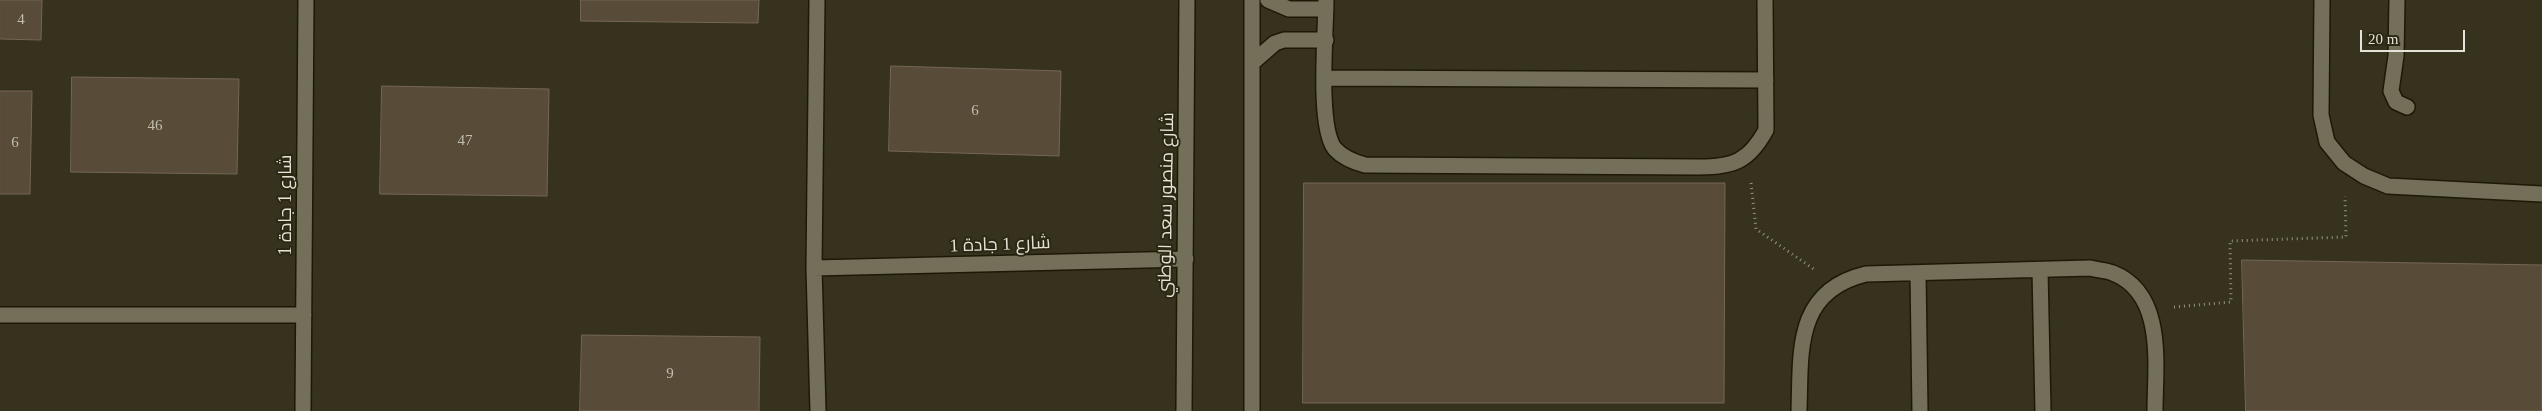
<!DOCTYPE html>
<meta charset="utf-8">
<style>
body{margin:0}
#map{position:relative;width:2542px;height:411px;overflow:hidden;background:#36321d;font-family:"Times New Roman",serif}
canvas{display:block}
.scale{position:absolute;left:2360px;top:30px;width:105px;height:22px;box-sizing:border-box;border:2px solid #e5e3d7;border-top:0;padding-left:6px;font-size:15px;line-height:18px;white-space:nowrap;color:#e5e3d7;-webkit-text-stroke:4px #2c2813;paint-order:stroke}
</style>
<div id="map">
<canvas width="2542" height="411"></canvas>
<div class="scale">20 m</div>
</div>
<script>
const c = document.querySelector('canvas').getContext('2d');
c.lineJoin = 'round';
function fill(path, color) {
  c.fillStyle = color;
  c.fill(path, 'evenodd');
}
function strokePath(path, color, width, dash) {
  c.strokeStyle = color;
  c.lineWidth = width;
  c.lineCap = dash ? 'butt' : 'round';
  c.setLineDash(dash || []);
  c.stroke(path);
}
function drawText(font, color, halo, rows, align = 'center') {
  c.font = font + ' "Times New Roman",Cairo,serif';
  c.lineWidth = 4;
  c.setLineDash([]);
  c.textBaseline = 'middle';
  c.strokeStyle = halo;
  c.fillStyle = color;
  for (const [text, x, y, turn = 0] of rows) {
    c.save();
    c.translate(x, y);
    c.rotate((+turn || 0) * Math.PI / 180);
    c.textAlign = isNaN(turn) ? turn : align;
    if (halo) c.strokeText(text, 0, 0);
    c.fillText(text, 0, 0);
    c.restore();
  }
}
const building = new Path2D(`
 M 0,0 L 42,0 L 41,40 L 0,39 Z
 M 581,0 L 759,0 L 758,23 L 581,21 Z
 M 891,66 L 1061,71 L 1059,156 L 889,151 Z
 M 72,77 L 239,79 L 237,174 L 71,172 Z
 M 382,86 L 549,89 L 547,196 L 380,194 Z
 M 0,91 L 32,91 L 30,194 L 0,194 Z
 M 1304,183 L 1725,183 L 1724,403 L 1303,403 Z
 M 2242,260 L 2542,265 L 2542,411 L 2246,411 Z
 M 582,335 L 760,337 L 759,411 L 580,411 Z`);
const path = new Path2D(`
 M 1751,183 L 1756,229 L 1815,270
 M 2174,307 L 2231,302 L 2230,241 L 2346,237 L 2345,196`);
const minor = new Path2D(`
 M 817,0 L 814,268 L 818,411
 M 1252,0 L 1252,411
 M 1268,0 L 1289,9 L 1326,9
 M 1326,0 C 1326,31 1317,127 1335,149 C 1343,158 1354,162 1365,165 L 1699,167 C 1734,167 1749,161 1766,130 L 1765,0
 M 2322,0 L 2321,115 L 2327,142 L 2344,163 L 2364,176 L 2388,186 L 2542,194
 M 2397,0 L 2396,56 L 2391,91 L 2396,102 L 2407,107
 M 1252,63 L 1275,43 L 1284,40 L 1326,40
 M 1325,78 L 1766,80
 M 814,268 L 1186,259
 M 2040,270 L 2043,411
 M 1918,273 L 1920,411
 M 0,315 L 304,315
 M 303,411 L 306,0
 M 1184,411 L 1187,0
 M 1799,411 C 1801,352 1794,291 1866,274 L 2090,268 C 2097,270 2106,270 2113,273 C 2166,294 2155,366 2155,411`);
const numberNames = [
 ["4",21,20],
 ["6",975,111],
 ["46",155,126],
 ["47",465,141],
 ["6",15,143],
 ["9",670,374]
];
const streetNames = [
 ["شارع 1 جادة 1",286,205,-90],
 ["شارع منصور سعد الوطني",1167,205,-89],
 ["شارع 1 جادة 1",1000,245,-2]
];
fill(building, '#584b38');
strokePath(building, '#756753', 1);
strokePath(minor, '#1d1906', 18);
strokePath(path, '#959281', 3, [1, 4]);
strokePath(minor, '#736f58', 15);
drawText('15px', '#c2bdaf', null, numberNames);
drawText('18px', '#e5e3d7', '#2c2813', streetNames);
</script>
